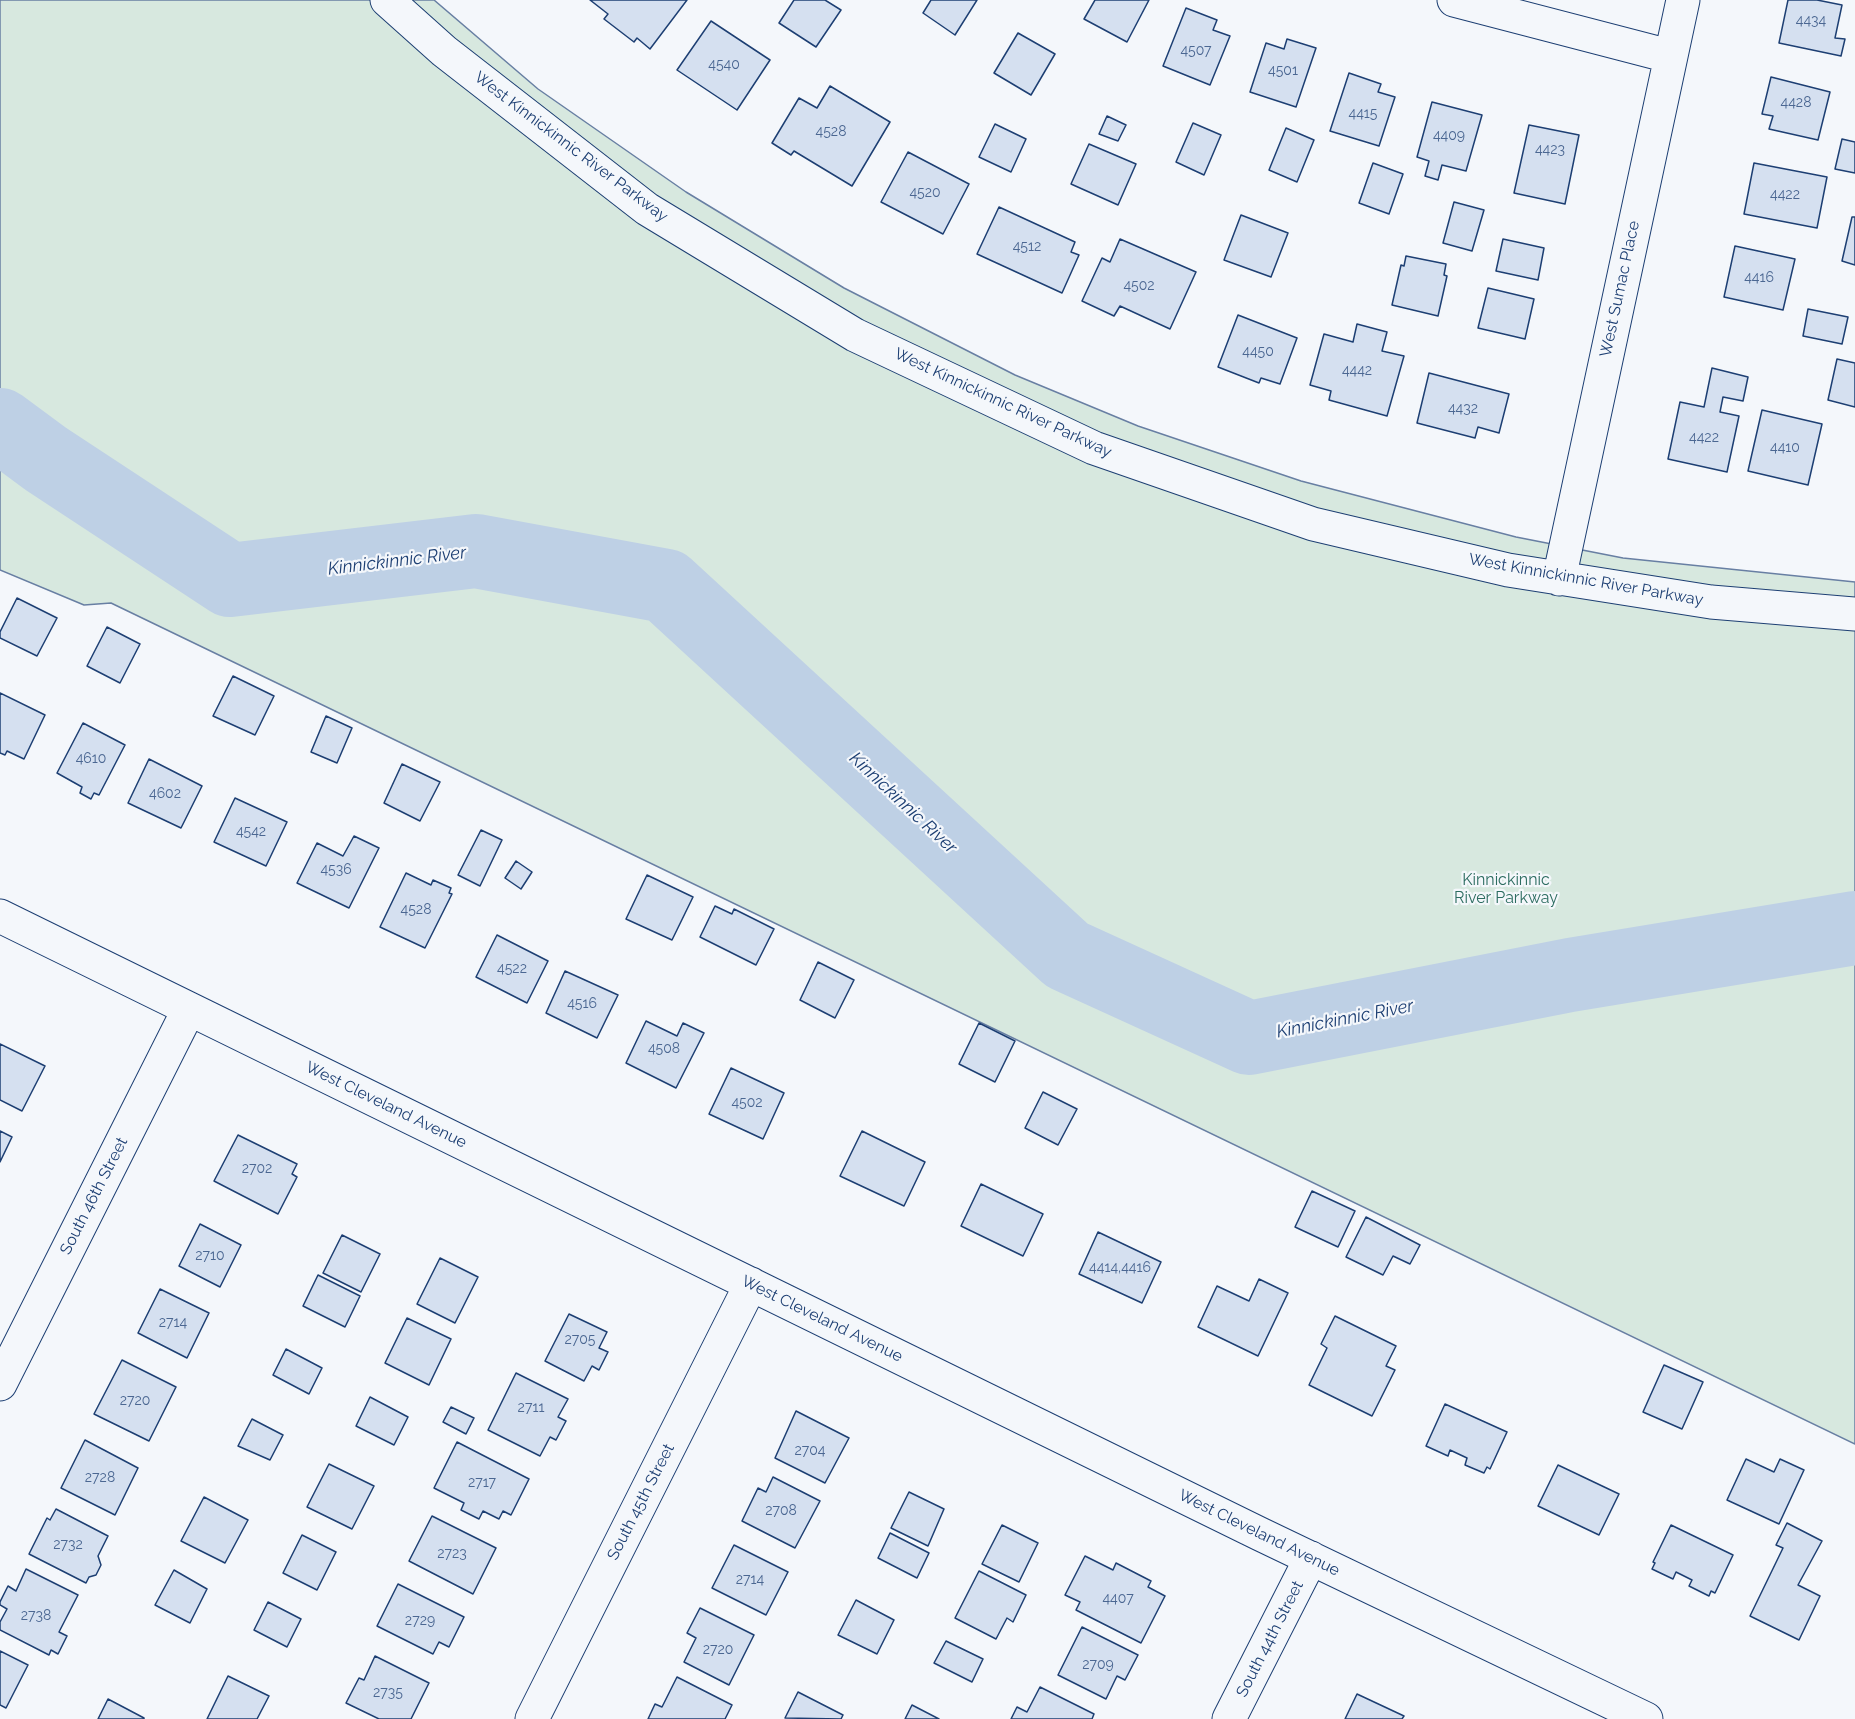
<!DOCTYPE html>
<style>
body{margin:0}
canvas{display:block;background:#f4f7fb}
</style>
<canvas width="1855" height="1719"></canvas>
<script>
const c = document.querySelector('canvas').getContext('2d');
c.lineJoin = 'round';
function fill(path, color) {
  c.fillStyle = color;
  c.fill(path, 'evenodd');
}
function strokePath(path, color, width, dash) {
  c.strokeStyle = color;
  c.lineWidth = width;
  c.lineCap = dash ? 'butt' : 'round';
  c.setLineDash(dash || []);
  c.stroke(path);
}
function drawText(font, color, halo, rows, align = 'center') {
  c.font = font + ' Raleway,sans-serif';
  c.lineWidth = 4.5;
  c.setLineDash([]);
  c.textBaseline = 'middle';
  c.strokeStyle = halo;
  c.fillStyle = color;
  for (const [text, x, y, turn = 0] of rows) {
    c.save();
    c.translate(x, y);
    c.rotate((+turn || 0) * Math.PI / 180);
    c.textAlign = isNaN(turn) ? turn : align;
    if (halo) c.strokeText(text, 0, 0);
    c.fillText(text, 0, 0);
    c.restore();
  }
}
const green = new Path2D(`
 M 0,0 L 434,0 L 538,89 L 686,192 L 844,288 L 1015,375 L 1138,426 L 1301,481 L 1516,537 L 1623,558 L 1855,582 L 1855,1444 L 111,603 L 84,605 L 0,570 Z`);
const river = new Path2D(`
 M 0,425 L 46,459 L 230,580 L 476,551 L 666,586 L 1067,955 L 1249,1038 L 1570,975 L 1855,928`);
const building = new Path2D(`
 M 590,0 L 687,0 L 650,49 L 637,38 L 634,42 L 604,19 L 608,14 Z
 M 794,0 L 825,0 L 841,10 L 816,47 L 779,23 Z
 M 931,0 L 977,0 L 955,35 L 923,13 Z
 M 1095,0 L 1149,0 L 1127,42 L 1084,19 Z
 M 1788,0 L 1817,0 L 1842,5 L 1835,38 L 1845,39 L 1841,56 L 1779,43 Z
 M 1186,8 L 1217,20 L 1213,30 L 1230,36 L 1210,85 L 1163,66 Z
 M 711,21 L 770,60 L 737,110 L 677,70 Z
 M 1018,33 L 1055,54 L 1031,95 L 994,73 Z
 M 1287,39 L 1316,48 L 1296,107 L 1250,92 L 1266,43 L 1284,49 Z
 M 1349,73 L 1381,84 L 1378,92 L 1395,97 L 1379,146 L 1330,131 Z
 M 1771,77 L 1830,92 L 1818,140 L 1769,129 L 1773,116 L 1762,114 Z
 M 830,86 L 890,122 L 852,186 L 794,151 L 791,155 L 772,143 L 799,98 L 817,108 Z
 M 1432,102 L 1482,115 L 1466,171 L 1442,165 L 1438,180 L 1425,176 L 1429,161 L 1417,157 Z
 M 1107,116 L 1126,125 L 1118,141 L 1099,134 Z
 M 1193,123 L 1221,135 L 1204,175 L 1176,162 Z
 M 995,124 L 1026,139 L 1011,172 L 979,157 Z
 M 1529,125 L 1579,135 L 1565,204 L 1514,193 Z
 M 1286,128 L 1314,140 L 1297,182 L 1269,170 Z
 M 1842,139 L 1855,142 L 1855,173 L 1835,169 Z
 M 1089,144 L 1136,164 L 1118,205 L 1071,184 Z
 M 908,152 L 969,184 L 943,234 L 881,202 Z
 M 1373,163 L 1403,174 L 1389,214 L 1359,203 Z
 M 1754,163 L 1827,177 L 1817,228 L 1744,214 Z
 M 1454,202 L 1484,210 L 1472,251 L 1443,243 Z
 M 999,207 L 1075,242 L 1071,252 L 1079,255 L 1062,293 L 977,254 Z
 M 1241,215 L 1288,233 L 1271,277 L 1224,260 Z
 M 1852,217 L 1855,217 L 1855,265 L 1842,261 Z
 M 1120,239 L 1196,272 L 1170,329 L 1120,306 L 1114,316 L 1082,301 L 1102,258 L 1110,262 Z
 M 1503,239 L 1544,248 L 1538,280 L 1496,271 Z
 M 1735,246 L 1795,259 L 1783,310 L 1724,297 Z
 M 1406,256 L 1446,264 L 1444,275 L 1447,276 L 1438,316 L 1392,305 L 1401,265 L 1404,266 Z
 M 1488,288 L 1534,299 L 1525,339 L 1478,328 Z
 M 1808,309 L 1848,317 L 1842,344 L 1803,336 Z
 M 1238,315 L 1297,338 L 1280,384 L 1261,378 L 1259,383 L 1218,367 Z
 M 1357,324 L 1387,332 L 1382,351 L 1404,356 L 1387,416 L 1329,400 L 1331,391 L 1310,385 L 1324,334 L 1353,342 Z
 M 1837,359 L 1855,363 L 1855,407 L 1828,400 Z
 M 1712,368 L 1748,377 L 1743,401 L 1723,397 L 1720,412 L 1739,416 L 1727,472 L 1668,459 L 1680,402 L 1704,407 Z
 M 1429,373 L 1509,394 L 1499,433 L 1478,427 L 1475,438 L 1417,423 Z
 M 1762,410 L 1822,424 L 1808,485 L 1748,471 Z
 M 17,598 L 57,618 L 37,656 L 0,638 L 0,632 Z
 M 107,627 L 140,644 L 120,683 L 87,666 Z
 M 233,676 L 274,696 L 255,735 L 213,716 Z
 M 0,693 L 45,715 L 24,759 L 7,751 L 5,755 L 0,753 Z
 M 326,716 L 352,728 L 337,763 L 311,752 Z
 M 83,723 L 125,745 L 99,795 L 94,793 L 91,799 L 80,793 L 82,787 L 57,773 Z
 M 149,759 L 202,786 L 181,828 L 128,803 Z
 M 402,764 L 440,782 L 420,821 L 384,803 Z
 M 235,798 L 287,822 L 266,866 L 214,842 Z
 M 481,830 L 502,840 L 480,886 L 458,875 Z
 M 354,836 L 379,848 L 349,908 L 297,883 L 317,843 L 343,856 Z
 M 516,861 L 532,872 L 521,889 L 505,878 Z
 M 406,873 L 431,885 L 433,880 L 451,888 L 449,893 L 452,894 L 425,948 L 380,927 Z
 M 647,875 L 693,897 L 672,940 L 626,919 Z
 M 715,906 L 732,914 L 734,909 L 774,929 L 756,965 L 700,937 Z
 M 497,935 L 548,961 L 527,1003 L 476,977 Z
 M 818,962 L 854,980 L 835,1018 L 800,1000 Z
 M 565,971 L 618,995 L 597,1038 L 546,1013 Z
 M 646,1021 L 677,1036 L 683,1023 L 704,1033 L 676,1088 L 626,1063 Z
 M 979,1023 L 1015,1041 L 995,1082 L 959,1064 Z
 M 0,1044 L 45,1066 L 22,1111 L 0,1100 Z
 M 731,1068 L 784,1093 L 763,1139 L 709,1114 Z
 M 1043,1092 L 1077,1109 L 1058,1145 L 1025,1128 Z
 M 0,1131 L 12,1137 L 0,1162 Z
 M 862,1131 L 925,1162 L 904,1206 L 840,1176 Z
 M 238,1135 L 297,1164 L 292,1174 L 297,1177 L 278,1214 L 214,1181 Z
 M 981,1184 L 1043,1214 L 1023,1256 L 961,1226 Z
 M 1312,1191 L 1355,1211 L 1338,1247 L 1295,1227 Z
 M 1366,1217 L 1420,1245 L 1410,1264 L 1393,1256 L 1383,1275 L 1346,1257 Z
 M 200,1224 L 241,1245 L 220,1287 L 179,1266 Z
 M 1098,1232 L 1161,1262 L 1142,1303 L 1079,1274 Z
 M 342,1235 L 380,1254 L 361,1292 L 323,1273 Z
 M 440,1258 L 478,1277 L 455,1323 L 417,1304 Z
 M 318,1275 L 360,1296 L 345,1327 L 303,1306 Z
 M 1259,1279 L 1288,1293 L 1258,1356 L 1198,1327 L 1217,1286 L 1249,1301 Z
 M 160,1289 L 209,1313 L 187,1358 L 138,1333 Z
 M 569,1314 L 607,1332 L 599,1348 L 608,1352 L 599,1370 L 592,1366 L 584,1381 L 545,1361 Z
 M 1335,1316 L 1396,1346 L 1386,1366 L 1395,1370 L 1372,1416 L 1309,1385 L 1327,1348 L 1321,1344 Z
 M 407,1318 L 451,1339 L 429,1385 L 385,1363 Z
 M 286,1349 L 322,1368 L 309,1394 L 273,1375 Z
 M 122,1360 L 176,1387 L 149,1441 L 94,1414 Z
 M 1664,1365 L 1703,1382 L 1682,1429 L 1643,1412 Z
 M 516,1373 L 568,1399 L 558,1417 L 566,1421 L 556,1440 L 550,1437 L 540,1456 L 488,1430 Z
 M 370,1397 L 408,1417 L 394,1445 L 356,1426 Z
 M 1445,1404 L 1507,1432 L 1490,1469 L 1487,1467 L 1484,1473 L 1465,1465 L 1467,1458 L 1450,1450 L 1448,1456 L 1426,1446 Z
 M 451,1407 L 474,1418 L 466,1434 L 443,1422 Z
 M 796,1411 L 849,1438 L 825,1483 L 775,1458 Z
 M 252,1419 L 283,1435 L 270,1460 L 238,1446 Z
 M 85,1440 L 138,1468 L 115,1515 L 61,1488 Z
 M 457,1442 L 529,1479 L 511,1515 L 503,1511 L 499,1519 L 483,1511 L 479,1519 L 461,1510 L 464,1503 L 434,1488 Z
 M 1746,1459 L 1774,1472 L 1780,1459 L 1804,1470 L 1779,1524 L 1727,1500 Z
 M 329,1464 L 374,1486 L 352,1529 L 307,1507 Z
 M 1558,1465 L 1619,1494 L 1599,1535 L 1538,1506 Z
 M 773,1477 L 820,1501 L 795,1548 L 742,1521 L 758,1488 L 766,1492 Z
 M 909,1492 L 944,1509 L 928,1546 L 891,1528 Z
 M 204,1497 L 248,1520 L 225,1563 L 181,1541 Z
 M 56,1509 L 108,1536 L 98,1556 L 101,1565 L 96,1575 L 89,1577 L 86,1583 L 29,1554 L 47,1518 L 50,1520 Z
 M 432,1516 L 496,1548 L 473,1594 L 409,1561 Z
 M 1787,1523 L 1822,1541 L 1798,1585 L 1820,1596 L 1799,1640 L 1750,1616 L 1783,1548 L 1776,1545 Z
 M 1002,1525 L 1038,1543 L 1019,1582 L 982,1564 Z
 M 1671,1525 L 1733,1555 L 1715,1593 L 1711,1591 L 1709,1596 L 1689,1586 L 1692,1580 L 1676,1572 L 1673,1579 L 1652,1569 L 1655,1563 L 1653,1562 Z
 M 890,1533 L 929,1553 L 917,1578 L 878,1558 Z
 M 302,1535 L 336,1552 L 317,1590 L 283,1573 Z
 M 734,1545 L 788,1572 L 766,1615 L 712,1588 Z
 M 1085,1556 L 1113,1570 L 1116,1563 L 1151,1581 L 1148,1587 L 1165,1596 L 1141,1643 L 1076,1610 L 1080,1602 L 1065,1595 Z
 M 26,1569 L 78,1595 L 59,1632 L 67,1636 L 58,1654 L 51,1650 L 49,1655 L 0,1630 L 0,1622 L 7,1609 L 0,1605 L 0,1602 L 8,1586 L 16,1591 Z
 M 174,1570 L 207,1589 L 190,1623 L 155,1605 Z
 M 979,1571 L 1026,1595 L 1013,1622 L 1007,1618 L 996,1639 L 955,1618 Z
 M 398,1584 L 464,1617 L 449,1647 L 439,1642 L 433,1654 L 377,1626 Z
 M 856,1600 L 894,1620 L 877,1654 L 838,1635 Z
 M 268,1602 L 301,1619 L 287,1647 L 254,1630 Z
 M 700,1608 L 754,1635 L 729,1685 L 684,1662 L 696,1638 L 687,1633 Z
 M 1082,1627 L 1138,1655 L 1125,1680 L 1117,1676 L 1106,1699 L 1058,1675 Z
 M 946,1641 L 983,1659 L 972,1682 L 934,1663 Z
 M 0,1651 L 28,1665 L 6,1708 L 0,1705 Z
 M 375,1656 L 429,1683 L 411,1719 L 379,1719 L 346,1703 L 359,1678 L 364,1680 Z
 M 228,1676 L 269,1696 L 257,1719 L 207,1719 Z
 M 677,1677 L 732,1705 L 725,1719 L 648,1719 L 655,1704 L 662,1707 Z
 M 1040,1687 L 1094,1714 L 1092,1719 L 1011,1719 L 1017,1707 L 1027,1712 Z
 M 798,1692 L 843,1715 L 841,1719 L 785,1718 Z
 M 1357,1694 L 1404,1716 L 1402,1719 L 1345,1719 Z
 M 108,1699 L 144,1718 L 144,1719 L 98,1719 Z
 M 912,1705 L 939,1719 L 905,1719 Z`);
const minor = new Path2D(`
 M 387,0 L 444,51 L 647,209 L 855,335 L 1094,448 L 1313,524 L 1508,570 L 1711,602 L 1855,614
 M 1454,0 L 1669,56
 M 1559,579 L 1683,0
 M 0,916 L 1260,1534 L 1646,1719
 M 0,1384 L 189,1009
 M 532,1719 L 751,1284
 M 1229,1719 L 1311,1558`);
const numberNames = [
 ["4434",1811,21],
 ["4507",1196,51],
 ["4540",724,65],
 ["4501",1283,71],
 ["4428",1796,103],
 ["4415",1363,114],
 ["4528",831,132],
 ["4409",1449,136],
 ["4423",1550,150],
 ["4520",925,193],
 ["4422",1785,195],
 ["4512",1027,247],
 ["4416",1759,278],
 ["4502",1139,286],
 ["4450",1258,352],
 ["4442",1357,371],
 ["4432",1463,409],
 ["4422",1704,438],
 ["4410",1785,448],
 ["4610",91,759],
 ["4602",165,794],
 ["4542",251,832],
 ["4536",336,870],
 ["4528",416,910],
 ["4522",512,969],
 ["4516",582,1004],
 ["4508",664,1049],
 ["4502",747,1103],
 ["2702",257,1169],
 ["2710",210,1256],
 ["4414,4416",1120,1268],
 ["2714",173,1323],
 ["2705",580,1340],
 ["2720",135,1401],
 ["2711",531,1408],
 ["2704",810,1451],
 ["2728",100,1478],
 ["2717",482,1483],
 ["2708",781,1511],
 ["2732",68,1545],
 ["2723",452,1554],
 ["2714",750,1580],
 ["4407",1118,1599],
 ["2738",36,1616],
 ["2729",420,1621],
 ["2720",718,1650],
 ["2709",1098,1665],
 ["2735",388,1693]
];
const streetNames = [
 ["West Kinnickinnic River Parkway",571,147,37],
 ["West Sumac Place",1620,289,-78],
 ["West Kinnickinnic River Parkway",1003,403,25],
 ["West Kinnickinnic River Parkway",1586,580,10],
 ["West Cleveland Avenue",386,1105,26],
 ["South 46th Street",94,1196,-63],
 ["West Cleveland Avenue",822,1319,26],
 ["South 45th Street",641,1502,-63],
 ["West Cleveland Avenue",1259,1533,26],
 ["South 44th Street",1270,1639,-63]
];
const parkNames = [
 ["Kinnickinnic",1506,880],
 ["River Parkway",1506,898]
];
const waterNames = [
 ["Kinnickinnic River",397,561,-7],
 ["Kinnickinnic River",903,803,43],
 ["Kinnickinnic River",1345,1019,-11]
];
fill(green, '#d7e8df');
strokePath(green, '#687fa3', 1.5);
strokePath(river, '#bed0e5', 74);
fill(building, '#d5e0f0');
strokePath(building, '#1d3f73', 1.5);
strokePath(minor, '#1d3f73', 35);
strokePath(minor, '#f4f7fb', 33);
drawText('14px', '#4b6792', null, numberNames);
drawText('16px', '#1d3f73', '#f4f7fb', streetNames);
drawText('16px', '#2c6c60', '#f4f7fb', parkNames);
drawText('italic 18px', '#1d3f73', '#f4f7fb', waterNames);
</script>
